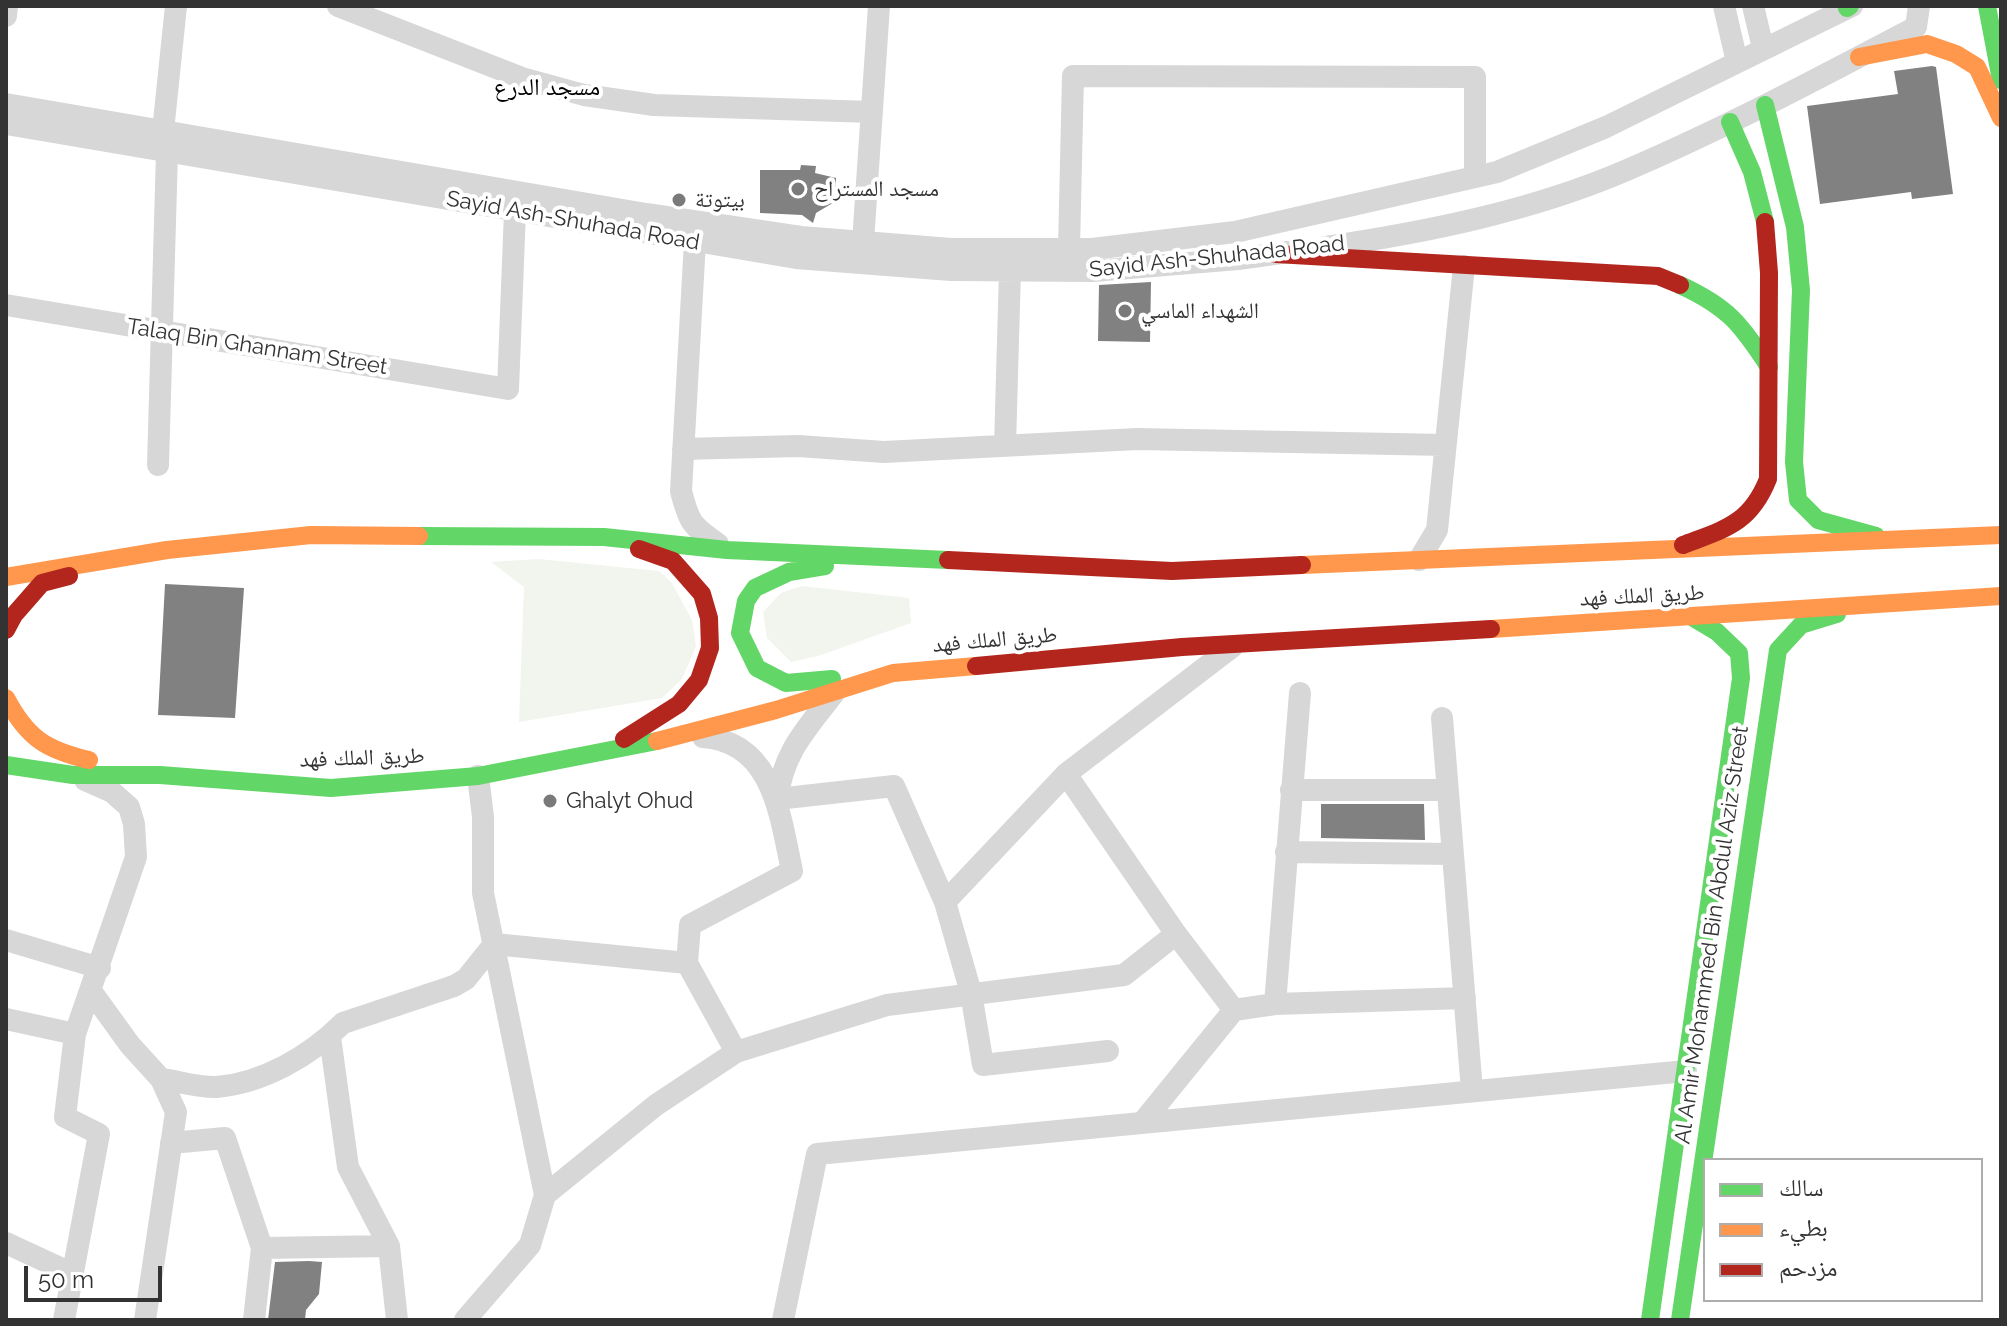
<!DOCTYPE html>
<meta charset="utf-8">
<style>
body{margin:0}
#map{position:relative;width:2007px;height:1326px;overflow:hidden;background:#fff;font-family:Raleway,"Noto Naskh Arabic",sans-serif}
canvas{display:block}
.frame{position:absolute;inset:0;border:8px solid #333;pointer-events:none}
.legend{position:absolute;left:1703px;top:1158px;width:280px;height:144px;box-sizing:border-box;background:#fff;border:2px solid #adadad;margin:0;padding:10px 14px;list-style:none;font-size:24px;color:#333}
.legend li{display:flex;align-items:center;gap:16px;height:40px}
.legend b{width:40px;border:2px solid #adadad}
.scale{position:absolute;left:24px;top:1266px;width:138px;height:36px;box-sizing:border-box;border:4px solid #333;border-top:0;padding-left:10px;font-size:24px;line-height:28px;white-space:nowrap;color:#333;-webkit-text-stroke:6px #fff;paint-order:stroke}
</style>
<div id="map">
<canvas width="2007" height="1326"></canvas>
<div class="frame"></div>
<ul class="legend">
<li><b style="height:10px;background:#63d668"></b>سالك</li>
<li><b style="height:10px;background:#ff974d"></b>بطيء</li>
<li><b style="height:10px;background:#b3261e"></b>مزدحم</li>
</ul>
<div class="scale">50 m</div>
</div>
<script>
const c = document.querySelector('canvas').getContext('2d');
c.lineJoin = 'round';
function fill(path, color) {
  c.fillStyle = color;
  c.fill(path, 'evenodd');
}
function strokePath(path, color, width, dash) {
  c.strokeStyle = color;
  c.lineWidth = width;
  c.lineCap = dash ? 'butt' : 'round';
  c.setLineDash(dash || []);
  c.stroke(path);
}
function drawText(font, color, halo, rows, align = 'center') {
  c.font = font + ' Raleway,"Noto Naskh Arabic",sans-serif';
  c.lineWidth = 8;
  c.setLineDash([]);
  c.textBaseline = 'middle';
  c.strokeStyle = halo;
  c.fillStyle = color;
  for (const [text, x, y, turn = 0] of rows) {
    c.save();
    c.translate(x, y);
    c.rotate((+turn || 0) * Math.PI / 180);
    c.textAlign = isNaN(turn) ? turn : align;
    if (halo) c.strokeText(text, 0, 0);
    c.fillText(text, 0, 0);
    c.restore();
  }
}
const green = new Path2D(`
 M 539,559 L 659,571 L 672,583 L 692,620 L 696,646 L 682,679 L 662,698 L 519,722 L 524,587 L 491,562 Z
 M 802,586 L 909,598 L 911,623 L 818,656 L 791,662 L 767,638 L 763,612 L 781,593 Z`);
const building = new Path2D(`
 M 1932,66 L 1936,67 L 1953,194 L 1912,199 L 1911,192 L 1820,204 L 1807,106 L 1898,94 L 1894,71 Z
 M 801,165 L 816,166 L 815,173 L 836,178 L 836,201 L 816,213 L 813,223 L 802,215 L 760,213 L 760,170 L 800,170 Z
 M 1151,282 L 1150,342 L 1098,341 L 1099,285 Z
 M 165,584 L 244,588 L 235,718 L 158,715 Z
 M 1321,804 L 1424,804 L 1425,840 L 1321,838 Z
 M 309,1261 L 322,1262 L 319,1294 L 306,1310 L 305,1320 L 268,1320 L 275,1262 Z`);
const street = new Path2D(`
 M 338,6 L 522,78 L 584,95 L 654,105 L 872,112
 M 1724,6 L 1737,62
 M 1753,6 L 1763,48
 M 6,16 L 7,6
 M 6,104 L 646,214 L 801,237 L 951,249 L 1092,249 L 1235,232 L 1497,172 L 1606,127 L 1852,6
 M 6,124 L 796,258 L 951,270 L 1093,271 L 1238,259 L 1288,252
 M 163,131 L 176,6
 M 695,241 L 681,491 C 689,523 692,526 718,544
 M 863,242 L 879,6
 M 1326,247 C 1427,232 1532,211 1627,170 C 1725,128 1821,77 1916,27 L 1919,6
 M 1069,249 L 1073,76 L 1475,77 L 1475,177
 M 6,305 L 508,389 L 515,211
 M 1005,446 L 1010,270
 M 683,449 L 798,446 L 884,452 L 1137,439 L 1445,445
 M 158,465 L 167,152
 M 1419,560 L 1437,530 L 1464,266
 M 1442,718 L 1472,1091
 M 1066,774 L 1176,934 L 1234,1010 L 1275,1004 L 1465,998
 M 1291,790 L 1447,790
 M 777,799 L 894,786 L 945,902 L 971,993 L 983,1065 L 1108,1051
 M 777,799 C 784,751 805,731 834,693
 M 1286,852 L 1453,854
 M 945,902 L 1066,774 L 1232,647
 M 6,940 L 100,968
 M 687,963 L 690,925 L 792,871 C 780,815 773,742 703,737
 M 91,991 L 130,1045 L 161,1079 L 176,1112 L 145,1320
 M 1275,1004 L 1300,693
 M 6,1019 L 75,1034
 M 330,1037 L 348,1167 L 389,1246 L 397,1320
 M 161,1079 C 178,1081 199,1088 217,1087 C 263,1083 310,1056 343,1023 L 454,986 L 466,979 L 494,944 L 687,963 L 736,1052
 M 1142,1123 L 1234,1010
 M 171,1143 L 225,1138 L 262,1248 L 254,1320
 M 545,1195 L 656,1105 L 736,1052 L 887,1005 L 1124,975 L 1176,934
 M 6,1243 L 73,1274
 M 262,1248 L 389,1246
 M 64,1320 L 99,1134 L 65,1117 L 75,1034 L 136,857 L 134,824 L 129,807 L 112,792 L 85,780
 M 465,1320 L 530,1245 L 545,1195 L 483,893 L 483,817 L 478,776
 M 783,1320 L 817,1154 L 1686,1071`);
const fast = new Path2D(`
 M 1987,6 L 2001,80
 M 1847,8 L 1850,6
 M 1765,105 L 1795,227 L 1801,290 L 1794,462 L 1798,500 L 1818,520 L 1876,536
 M 1730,122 L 1752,172 L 1765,222
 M 1680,285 C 1728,307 1741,324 1769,367
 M 419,536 L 604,537 L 727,550 L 948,560
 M 825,566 L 789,572 L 755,588 L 746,601 L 740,633 L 757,668 L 786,683 L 832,679
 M 6,765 L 73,775 L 160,775 L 331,788 L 478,776 L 657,741
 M 1650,1320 L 1741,678 L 1739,653 L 1717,632 L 1692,617
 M 1680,1320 L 1778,650 L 1801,625 L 1837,614`);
const slow = new Path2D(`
 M 1859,57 L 1927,44 L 1956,54 L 1977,67 L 2001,118
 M 1302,565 L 2001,535
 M 6,577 L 167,550 L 311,535 L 419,536
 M 1491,629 L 2001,596
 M 6,698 C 27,738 46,750 89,760
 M 657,741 L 776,710 L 893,673 L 976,666`);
const jam = new Path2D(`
 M 1276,254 L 1658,276 L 1680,285
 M 1683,545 C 1725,529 1750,524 1768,479 L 1769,273 L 1765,222
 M 948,560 L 1172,571 L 1302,565
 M 6,630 L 14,615 L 42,583 L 69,576
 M 976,666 L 1182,647 L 1491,629
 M 624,739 L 679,704 L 699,680 L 710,648 L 709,618 L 702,594 L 673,561 L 639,549`);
const markers = [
 [798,189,8,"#7a7a7a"],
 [679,200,8,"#7a7a7a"],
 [1125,311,8,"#7a7a7a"],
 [550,801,8,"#7a7a7a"]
];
const poiNames = [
 ["مسجد المستراح",814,189],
 ["بيتوتة",695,200],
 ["الشهداء الماسي",1141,311],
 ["Ghalyt Ohud",566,801]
];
const streetNames = [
 ["Sayid Ash-Shuhada Road",573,221,10],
 ["Sayid Ash-Shuhada Road",1217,257,-6],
 ["Talaq Bin Ghannam Street",257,347,9],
 ["طريق الملك فهد",1642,596,-3],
 ["طريق الملك فهد",995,640,-5],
 ["طريق الملك فهد",362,758,-2],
 ["Al Amir Mohammed Bin Abdul Aziz Street",1712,935,-82]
];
const neighbourhoodNames = [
 ["مسجد الدرع",547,88]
];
fill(green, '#f1f5ed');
fill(building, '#818181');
strokePath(street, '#d7d7d7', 22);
strokePath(fast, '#63d668', 18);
strokePath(slow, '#ff974d', 18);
strokePath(jam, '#b3261e', 18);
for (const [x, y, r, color] of markers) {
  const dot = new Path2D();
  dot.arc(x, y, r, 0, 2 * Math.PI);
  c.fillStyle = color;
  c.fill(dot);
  strokePath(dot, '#fff', 3);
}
drawText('22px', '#333', '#fff', poiNames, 'left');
drawText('22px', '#333', '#fff', streetNames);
drawText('24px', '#000', '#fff', neighbourhoodNames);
</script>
